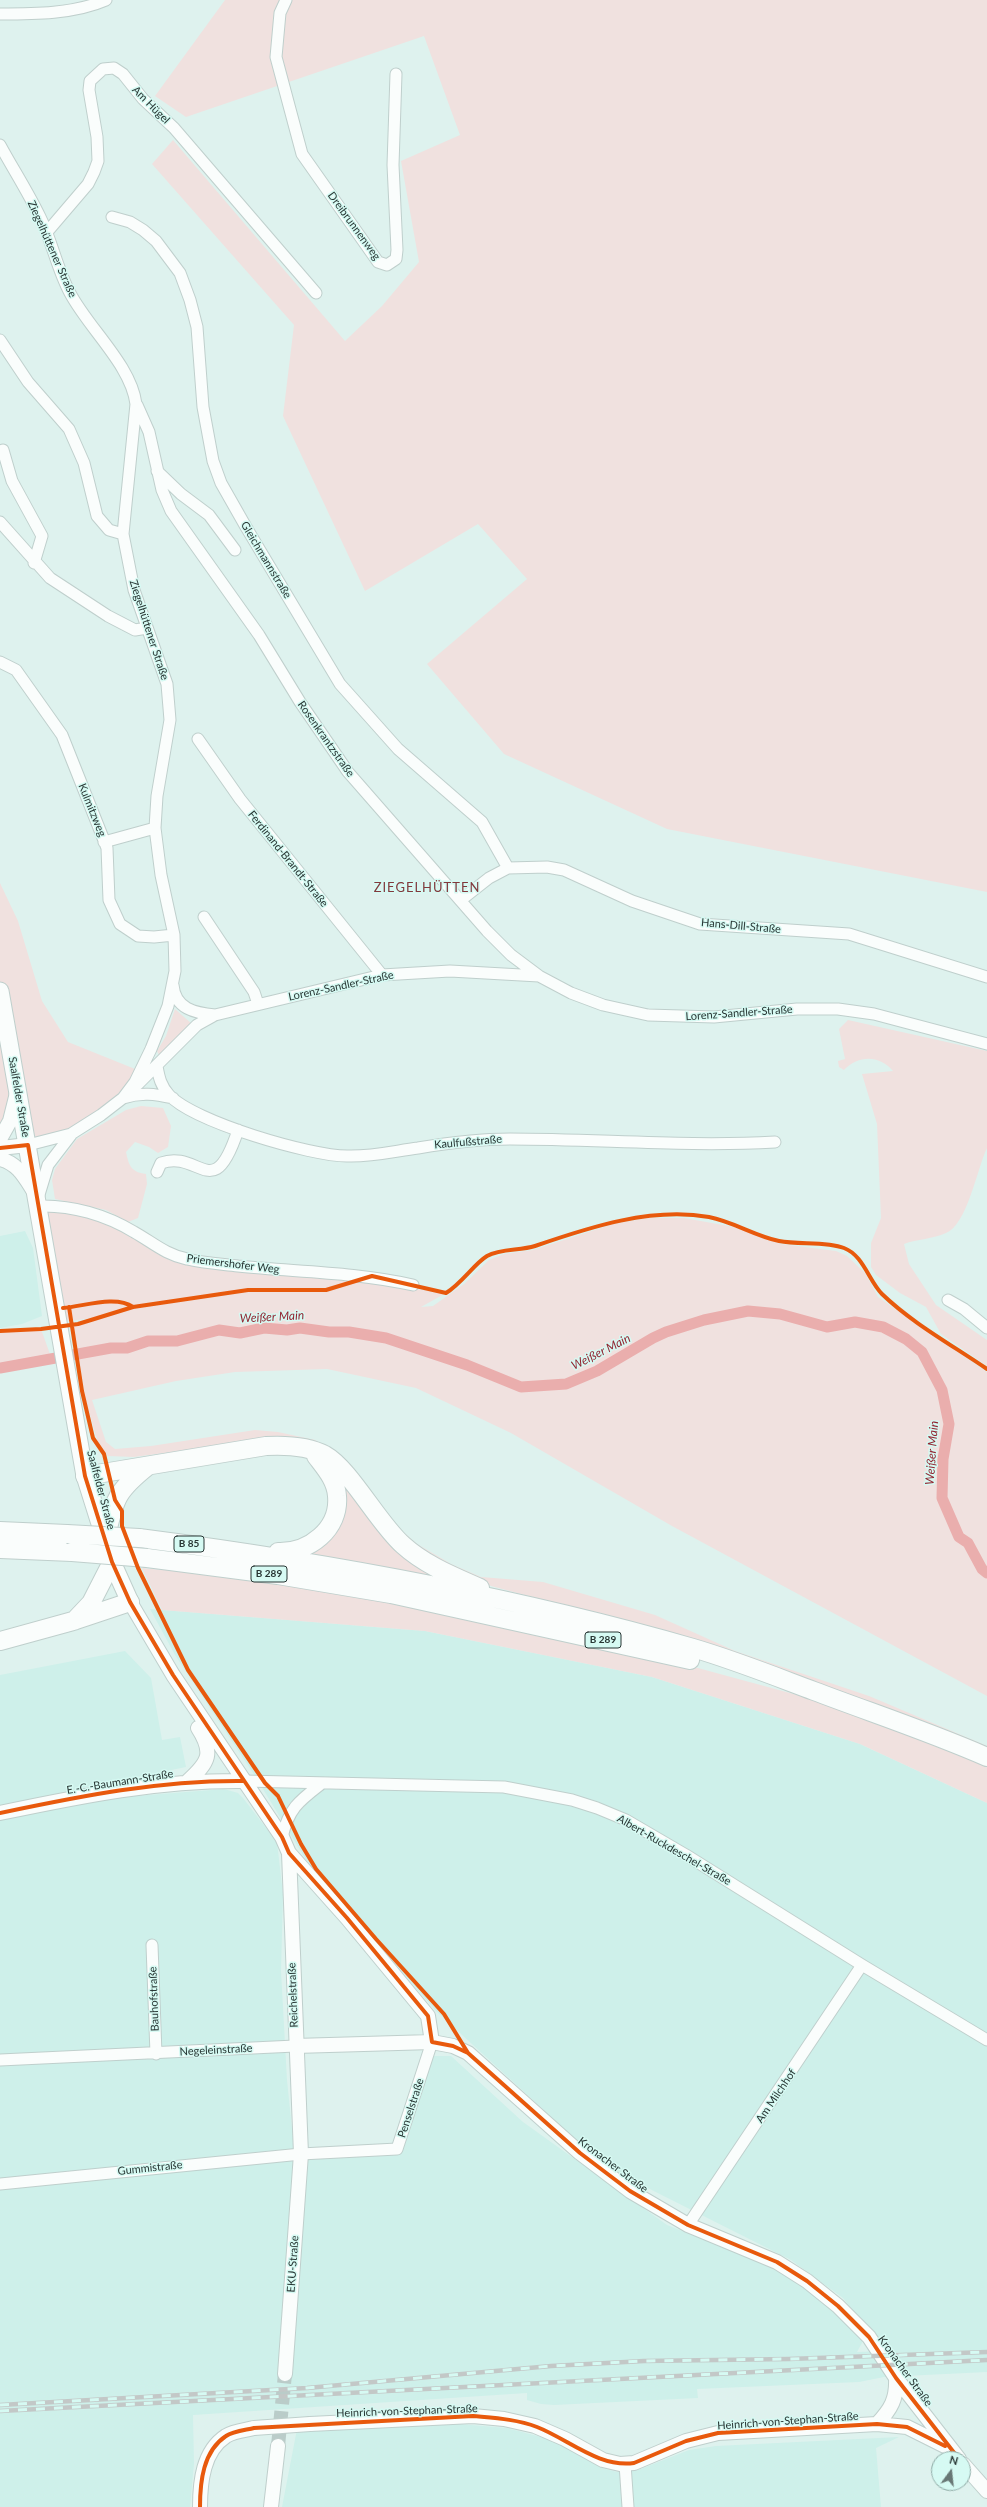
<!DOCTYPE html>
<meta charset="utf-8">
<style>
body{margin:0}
#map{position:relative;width:987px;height:2507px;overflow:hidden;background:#def2ee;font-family:Lato,sans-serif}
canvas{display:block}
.north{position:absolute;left:931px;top:2451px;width:40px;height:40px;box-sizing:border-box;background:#d6faf3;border:1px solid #90aca7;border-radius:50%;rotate:15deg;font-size:11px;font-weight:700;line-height:16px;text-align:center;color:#283634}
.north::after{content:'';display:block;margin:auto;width:14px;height:18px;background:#687875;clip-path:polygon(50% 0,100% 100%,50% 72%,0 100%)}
</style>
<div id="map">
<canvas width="987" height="2507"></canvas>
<div class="north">N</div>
</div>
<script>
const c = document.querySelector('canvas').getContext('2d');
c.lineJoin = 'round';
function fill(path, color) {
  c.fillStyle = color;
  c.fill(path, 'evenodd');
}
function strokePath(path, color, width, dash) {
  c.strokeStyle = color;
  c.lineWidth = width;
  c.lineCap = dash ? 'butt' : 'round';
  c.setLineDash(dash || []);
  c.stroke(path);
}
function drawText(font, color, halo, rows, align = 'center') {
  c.font = font + ' Lato,sans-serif';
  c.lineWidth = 3;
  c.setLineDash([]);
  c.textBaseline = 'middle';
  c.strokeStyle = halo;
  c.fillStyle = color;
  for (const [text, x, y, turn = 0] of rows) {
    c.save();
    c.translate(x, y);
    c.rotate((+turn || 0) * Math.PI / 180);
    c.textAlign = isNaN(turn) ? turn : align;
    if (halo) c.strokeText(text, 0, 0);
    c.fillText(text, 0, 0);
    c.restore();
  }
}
const built = new Path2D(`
 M 25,1231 L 33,1248 L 42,1316 L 22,1324 L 0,1328 L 0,1236 Z
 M 150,1609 L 425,1631 L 652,1677 L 860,1744 L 987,1803 L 987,2372 L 884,2377 L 859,2382 L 697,2389 L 698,2398 L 554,2405 L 541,2404 L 527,2400 L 527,2393 L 193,2415 L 194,2464 L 190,2507 L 0,2507 L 0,1675 L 125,1651 L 151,1678 L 162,1740 L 180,1737 L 186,1767 L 74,1790 L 77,1805 L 110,1798 L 224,1789 L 238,1793 L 243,1798 L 277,1842 L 283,1894 L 281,1971 L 287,2080 L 295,2158 L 395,2154 L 430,2056 L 451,2056 L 523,2122 L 667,2225 L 768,2264 L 825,2300 L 863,2341 L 857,2352 L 885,2351 L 843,2298 L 791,2260 L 606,2167 L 437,2012 L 311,1868 L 255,1776 L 175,1655 Z
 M 459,2424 L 507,2428 L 541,2437 L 573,2449 L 602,2468 L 617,2472 L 638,2470 L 689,2450 L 716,2446 L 899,2437 L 876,2448 L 881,2507 L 282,2507 L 297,2429 Z`);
const green = new Path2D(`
 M 225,0 L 987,0 L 987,892 L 667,829 L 504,754 L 427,664 L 527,579 L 478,524 L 365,591 L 283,416 L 294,325 L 152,164 L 173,140 L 345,341 L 382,306 L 419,262 L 401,161 L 460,135 L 424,36 L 186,117 L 155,96 Z
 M 0,883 L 18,921 L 42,1001 L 68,1042 L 140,1071 L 123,1098 L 71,1134 L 28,1145 L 17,1094 L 0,1135 Z
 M 175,1009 L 192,1024 C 187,1029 162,1055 159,1055 L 157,1051 L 166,1036 Z
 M 848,1020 L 987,1051 L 987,1148 C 977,1169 967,1225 946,1233 C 933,1239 917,1239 904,1244 L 909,1264 L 936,1305 L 987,1340 L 987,1366 L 941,1334 L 926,1307 L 900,1293 L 876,1275 L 871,1267 L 871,1243 L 881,1218 L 877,1124 L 862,1074 L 893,1071 C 879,1055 859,1055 844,1070 L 839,1067 L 838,1061 L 845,1059 L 839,1029 Z
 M 141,1106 L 163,1108 L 171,1126 L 168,1147 L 158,1153 L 149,1147 L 135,1142 L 126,1152 C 129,1166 131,1172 146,1174 L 147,1184 L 138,1218 L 128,1222 L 106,1210 L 55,1199 L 52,1180 L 55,1169 L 77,1139 L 126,1110 Z
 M 39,1206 L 78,1210 L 187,1259 L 446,1293 L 421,1307 L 433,1306 L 464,1284 L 489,1260 L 504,1254 L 533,1250 L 613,1224 L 648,1218 L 684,1218 L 734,1227 L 781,1244 L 836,1251 L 847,1256 L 865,1273 L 878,1297 L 987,1372 L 987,1696 L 672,1526 L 511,1433 L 416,1388 L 327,1369 L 235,1372 L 176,1381 L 92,1400 L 106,1442 L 115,1449 L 151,1446 L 255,1430 L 278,1432 L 315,1440 L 339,1454 L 352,1466 L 386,1514 L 401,1530 L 417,1544 L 451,1564 L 481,1577 L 543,1582 L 655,1615 L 735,1651 L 869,1696 L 987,1746 L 987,1751 L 627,1622 L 491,1586 L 464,1576 L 422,1554 L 330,1452 L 194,1449 L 134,1457 L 108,1456 L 98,1443 L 86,1401 L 73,1327 L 105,1317 L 57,1322 Z
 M 41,1329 L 51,1357 L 0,1366 L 0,1330 Z
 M 337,1477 L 454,1582 L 303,1554 L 319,1546 Z
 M 164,1567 L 350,1593 L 650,1655 L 823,1702 L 987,1764 L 987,1803 L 860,1744 L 652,1677 L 425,1631 L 162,1610 L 142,1568 L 163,1570 Z`);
const canal = new Path2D(`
 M 0,1368 L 111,1348 L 127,1348 L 148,1341 L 177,1341 L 219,1330 L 240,1333 L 264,1328 L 287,1330 L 300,1328 L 329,1332 L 349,1332 L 386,1338 L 467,1365 L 521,1387 L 566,1384 L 597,1371 L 653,1338 L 666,1332 L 704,1320 L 748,1311 L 780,1314 L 827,1327 L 855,1322 L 883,1327 L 906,1339 L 922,1352 L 942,1390 L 949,1424 L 943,1459 L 942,1498 L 959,1537 L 968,1543 L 982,1569 L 987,1573`);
const tertiaryTunnel = new Path2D(`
 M 278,2446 L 285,2374`);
const minor = new Path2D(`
 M 286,0 L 280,13 L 276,57 L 302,154 L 378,262 L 387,265 L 396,259 L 397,250 L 393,165 L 396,74
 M 0,14 C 34,14 74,14 106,0
 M 0,145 C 13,169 28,192 40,217 C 52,241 57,269 70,293 C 89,329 131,365 136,404 L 123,534 L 134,590 L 167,684 L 170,720 L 157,796 L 155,828 L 161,875 L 174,935 L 175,971 L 168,1006 L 151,1049 L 135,1082 L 123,1098 L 101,1115 L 71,1134 L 28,1145
 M 112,217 L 130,222 L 143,230 L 156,241 L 180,273 L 190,300 L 197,327 L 203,407 L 213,461 L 221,483 L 246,527 L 340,684 L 398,749 L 482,822 L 508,868
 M 47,232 L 88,184 L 94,172 L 98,161 L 97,137 L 89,90 L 90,81 L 103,69 L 114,68 L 123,74 L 143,99 L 174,128 L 316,293
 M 0,340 L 28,382 L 69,429 L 84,463 L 97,516 L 109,530 L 123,534
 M 137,405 L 149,432 L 162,490 L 171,511 L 259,635 L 300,702 L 348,772 L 487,931 L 511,955 L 539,976
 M 3,450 L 12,481 L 42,536 L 34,563
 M 157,471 L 181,494 L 209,515 L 235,550
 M 0,522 L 50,578 L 108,616 L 135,630 L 147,628
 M 0,662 L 16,670 L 62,735 L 107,848 L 109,900 L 120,924 L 138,936 L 154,937 L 174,935
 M 198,739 L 240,799 L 382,975
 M 104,842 L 155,828
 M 461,900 L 489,878 L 508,868 L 547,867 L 564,870 L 632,901 L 700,924 L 849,934 L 987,977
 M 204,917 L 254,992 L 258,1004
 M 173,985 C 175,1009 195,1013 215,1015
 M 157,1066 C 159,1078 161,1086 169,1095 C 194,1122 311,1156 347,1156 C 371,1157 395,1151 418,1148 C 448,1143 479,1139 510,1139 C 598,1139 687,1147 775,1142
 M 138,1084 L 197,1025 L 215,1015 L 382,975 L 450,971 L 539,976 L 571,993 L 603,1005 L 648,1015 L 714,1017 L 797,1009 L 838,1009 L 874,1014 L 987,1044
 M 123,1098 C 141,1092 155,1094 173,1098
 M 157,1172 L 161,1163 C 200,1149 213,1206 238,1130
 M 38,1198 L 48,1165 L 71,1135
 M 39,1206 C 72,1205 106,1215 134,1232 C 152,1242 166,1255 187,1259 C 204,1263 222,1264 238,1266 C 297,1272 355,1272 413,1285
 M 948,1300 L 964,1309 L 987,1328
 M 244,1781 L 504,1787 L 572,1800 L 597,1808 L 626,1820 L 686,1855 L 862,1965 L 987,2040
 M 282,1837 C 289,1808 299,1801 321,1784
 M 152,1945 L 156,2054
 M 0,2060 L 295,2046
 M 0,2184 L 301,2154 L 397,2149 L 432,2042
 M 688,2225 L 862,1965
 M 625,2464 L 628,2507`);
const tertiary = new Path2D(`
 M 0,1139 L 10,1121 L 17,1093
 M 0,1148 L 28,1145
 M 0,1159 C 17,1163 24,1176 33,1190
 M 130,1602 L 173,1675 L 282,1837 L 289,1853 L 301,2154 L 285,2374
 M 188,1781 C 209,1762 214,1753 198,1728
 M 0,1813 C 81,1796 160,1780 244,1781
 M 289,1853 L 347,1918 L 428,2016 L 432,2042
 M 295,2046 L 432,2042 L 453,2046 L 468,2053 L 580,2153 L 630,2191 L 688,2225 L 777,2262 L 807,2281 L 838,2306 L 869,2337 L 896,2378 L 959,2459
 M 310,2424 L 473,2416 L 504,2419 L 535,2426 L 565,2439 L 603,2460 L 620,2464 L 634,2463 L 686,2441 L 718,2433 L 877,2424 L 907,2427 L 945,2446
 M 877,2424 C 891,2409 897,2399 896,2378
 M 963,2464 L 987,2491
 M 200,2507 C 200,2482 203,2451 226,2436 C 233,2431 246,2430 254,2428
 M 271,2507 L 278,2446`);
const primary = new Path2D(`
 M 0,991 L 85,1476 L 112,1562 L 130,1602`);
const trunk = new Path2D(`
 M 85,1476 L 266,1446 C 285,1445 308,1446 325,1455 C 350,1469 378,1523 403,1545 C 425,1565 453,1576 480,1588
 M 0,1531 L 67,1534
 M 139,1538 C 325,1562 512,1596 693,1648 C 734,1660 774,1676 814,1691 C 872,1713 930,1732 987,1757
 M 105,1540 C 115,1500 114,1493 148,1466
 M 0,1549 L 72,1552
 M 278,1552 C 309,1553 340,1529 337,1496 C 336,1480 325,1468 316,1456
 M 147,1558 L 278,1575 L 391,1594 L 690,1660
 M 74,1621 L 91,1603 L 112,1562
 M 0,1641 L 73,1621 L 130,1602`);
const rail = new Path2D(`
 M 0,2405 L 307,2388 L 551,2366 L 644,2361 L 789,2359 L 987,2352
 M 0,2411 L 987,2360`);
const tertiaryBridge = new Path2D(`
 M 254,2428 L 310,2424`);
const trunkBridge = new Path2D(`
 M 67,1534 L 139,1538
 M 72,1552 L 147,1558`);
const cycleway = new Path2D(`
 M 0,1148 L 28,1145 L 85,1476 L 112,1562 L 130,1602 L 173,1675 L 282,1837 L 289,1853 L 347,1918 L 428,2016 L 432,2042 L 453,2046 L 468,2053 L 580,2153 L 630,2191 L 688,2225 L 777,2262 L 807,2281 L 838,2306 L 869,2337 L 896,2378 L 959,2459
 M 69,1307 L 82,1391 L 93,1438 L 104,1454 L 115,1500 L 122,1511 L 122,1526 L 138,1568 L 188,1670 L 265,1783 L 278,1796 L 301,1844 L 316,1869 L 376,1939 L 444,2014 L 468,2053
 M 63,1308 C 85,1306 116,1295 133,1307
 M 0,1331 L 41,1329 L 78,1324 L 133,1307 L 248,1290 L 326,1290 L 372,1276 L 446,1293 C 462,1283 474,1264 487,1256 C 501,1248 520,1251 535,1246 C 590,1227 651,1207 709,1217 C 734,1222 755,1236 779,1241 C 799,1245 826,1241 844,1248 C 863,1255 869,1281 882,1294 C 912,1323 952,1345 987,1369
 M 0,1813 C 81,1796 160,1780 244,1781
 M 200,2507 C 200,2482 203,2451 226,2436 C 233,2431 246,2430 254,2428 L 473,2416 C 494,2418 516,2419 537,2427 C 568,2439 599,2468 634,2463 L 686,2441 L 718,2433 L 877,2424 L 907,2427 L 945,2446`);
const shields = [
 [189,1544,30],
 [269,1574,36],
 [603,1640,36]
];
const shieldNames = [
 ["B 85",189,1544],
 ["B 289",269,1574],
 ["B 289",603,1640]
];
const streetNames = [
 ["Am Hügel",151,105,45],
 ["Dreibrunnenweg",354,226,54],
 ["Ziegelhüttener Straße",52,249,66],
 ["Gleichmannstraße",266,560,59],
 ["Ziegelhüttener Straße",149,630,72],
 ["Rosenkrantzstraße",326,739,55],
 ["Kulmitzweg",92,810,68],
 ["Ferdinand-Brandt-Straße",288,859,51],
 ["Hans-Dill-Straße",741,926,5],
 ["Lorenz-Sandler-Straße",341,986,-12],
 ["Lorenz-Sandler-Straße",739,1013,-4],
 ["Saalfelder Straße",19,1097,80],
 ["Kaulfußstraße",468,1142,-5],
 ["Priemershofer Weg",233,1264,7],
 ["Saalfelder Straße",101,1490,75],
 ["E.-C.-Baumann-Straße",120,1782,-9],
 ["Albert-Ruckdeschel-Straße",674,1850,30],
 ["Reichelstraße",293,1995,-92],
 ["Bauhofstraße",154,1999,-92],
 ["Negeleinstraße",216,2050,-3],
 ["Am Milchhof",776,2096,-56],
 ["Penselstraße",411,2108,-72],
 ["Kronacher Straße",613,2165,37],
 ["Gummistraße",150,2168,-6],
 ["EKU-Straße",293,2264,-86],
 ["Kronacher Straße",905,2371,54],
 ["Heinrich-von-Stephan-Straße",407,2411,-2],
 ["Heinrich-von-Stephan-Straße",788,2421,-4]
];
const waterNames = [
 ["Weißer Main",272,1317,-3],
 ["Weißer Main",601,1352,-27],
 ["Weißer Main",932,1453,-86]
];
const quarterNames = [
 ["ZIEGELHÜTTEN",427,888]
];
fill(built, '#cef0ea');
fill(green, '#f0e1df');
strokePath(canal, '#eaaead', 11);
strokePath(tertiaryTunnel, '#baccc9', 14, [14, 7]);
strokePath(minor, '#bfcfcc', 13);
strokePath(tertiary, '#bfcfcc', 16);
strokePath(primary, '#bfcfcc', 19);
strokePath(trunk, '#bfcfcc', 20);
strokePath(minor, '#fafdfc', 11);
strokePath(tertiary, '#fafdfc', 14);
strokePath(primary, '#fafdfc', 17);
strokePath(trunk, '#fafdfc', 18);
strokePath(rail, '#c3c8c7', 4.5);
strokePath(rail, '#d6faf3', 3, [9]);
strokePath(tertiaryBridge, '#bfcfcc', 16, []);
strokePath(trunkBridge, '#bfcfcc', 20, []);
strokePath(tertiaryBridge, '#fafdfc', 14);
strokePath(trunkBridge, '#fafdfc', 18);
strokePath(cycleway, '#e8590c', 4);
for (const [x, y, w] of shields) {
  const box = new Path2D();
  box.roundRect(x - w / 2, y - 8, w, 16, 3);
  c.fillStyle = '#d6faf3';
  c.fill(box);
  strokePath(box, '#283634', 1);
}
drawText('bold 10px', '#283634', null, shieldNames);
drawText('11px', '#283634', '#d6faf3', streetNames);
drawText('italic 12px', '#922531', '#d6faf3', waterNames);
c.letterSpacing = '1px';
drawText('13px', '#81393c', '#d6faf3', quarterNames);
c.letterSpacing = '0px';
</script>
